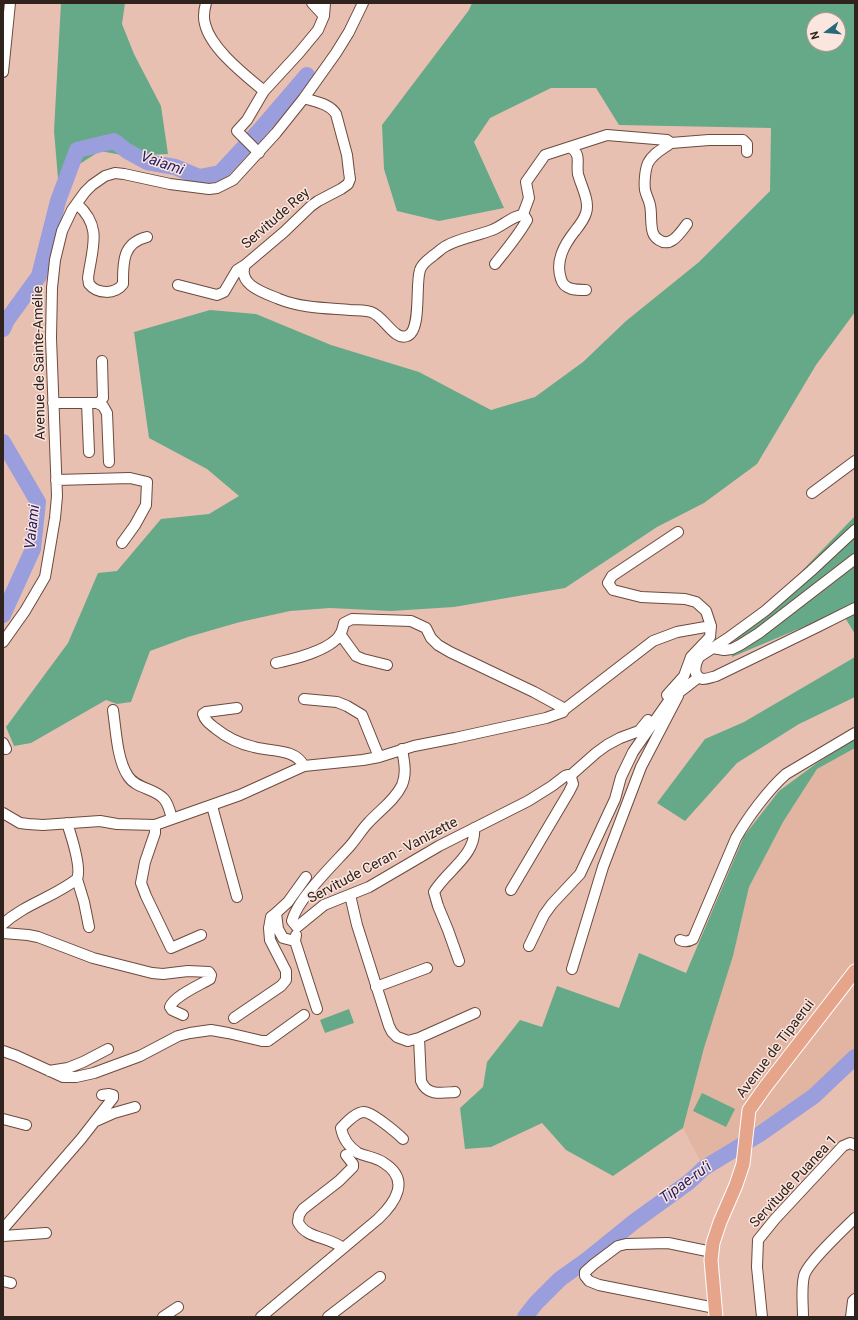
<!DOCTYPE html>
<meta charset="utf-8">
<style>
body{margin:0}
#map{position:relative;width:858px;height:1320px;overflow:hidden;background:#e8c0b1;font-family:Roboto,sans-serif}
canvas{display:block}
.frame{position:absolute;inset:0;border:4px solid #30221c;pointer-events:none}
.north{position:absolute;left:806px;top:12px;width:40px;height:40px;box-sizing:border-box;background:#fae6de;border:1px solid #a99890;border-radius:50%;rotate:254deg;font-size:11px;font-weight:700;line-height:16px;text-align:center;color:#30221c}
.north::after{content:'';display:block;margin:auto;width:14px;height:18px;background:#27687c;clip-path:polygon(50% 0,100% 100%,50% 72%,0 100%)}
</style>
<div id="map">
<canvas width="858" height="1320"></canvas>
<div class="frame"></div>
<div class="north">N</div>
</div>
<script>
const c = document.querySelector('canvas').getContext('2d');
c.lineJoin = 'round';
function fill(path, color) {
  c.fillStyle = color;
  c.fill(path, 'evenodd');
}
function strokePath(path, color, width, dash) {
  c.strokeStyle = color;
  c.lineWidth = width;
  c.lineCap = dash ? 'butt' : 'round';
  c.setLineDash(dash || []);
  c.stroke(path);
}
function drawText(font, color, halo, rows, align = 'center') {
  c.font = font + ' Roboto,sans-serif';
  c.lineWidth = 3;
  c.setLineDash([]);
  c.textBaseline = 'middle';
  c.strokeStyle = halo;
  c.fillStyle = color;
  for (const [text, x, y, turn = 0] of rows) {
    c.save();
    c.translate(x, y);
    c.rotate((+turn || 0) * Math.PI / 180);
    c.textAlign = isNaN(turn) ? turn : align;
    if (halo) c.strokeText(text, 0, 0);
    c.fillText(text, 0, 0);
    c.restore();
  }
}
const built = new Path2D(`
 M 855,748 L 855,1057 L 814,1096 L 760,1134 L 704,1168 L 683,1128 L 704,1048 L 733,956 L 749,887 L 783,822 L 817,769 Z`);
const green = new Path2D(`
 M 61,3 L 125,3 L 122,24 L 134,54 L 161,106 L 168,154 L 127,156 L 100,151 L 75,167 L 59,190 L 54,131 Z
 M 472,3 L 855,3 L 855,312 L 816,365 L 757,464 L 704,503 L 657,527 L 565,588 L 454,607 L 391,611 L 330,608 L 290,611 L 240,622 L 188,637 L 150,651 L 131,702 L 117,704 L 106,700 L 31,743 L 14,746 L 6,727 L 68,643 L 98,573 L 117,571 L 161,519 L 209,514 L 239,496 L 207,469 L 149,438 L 134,332 L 210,310 L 256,314 L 331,345 L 419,372 L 491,410 L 535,397 L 583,362 L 626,321 L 699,262 L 770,191 L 771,128 L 619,125 L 596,88 L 551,88 L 490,118 L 474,142 L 504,208 L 439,221 L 397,211 L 384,169 L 382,125 L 469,10 ZM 814,20 L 838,20 L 838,44 L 814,44 Z
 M 855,516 L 855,634 L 841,611 L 732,657 L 733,642 Z
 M 855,657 L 855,697 L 799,724 L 737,763 L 685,821 L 657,803 L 705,739 L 744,722 Z
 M 855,739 L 855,748 L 817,769 L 783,822 L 749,887 L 733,956 L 704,1048 L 683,1128 L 613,1176 L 566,1150 L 542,1123 L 491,1147 L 465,1149 L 460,1108 L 483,1087 L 487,1062 L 520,1020 L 542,1027 L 557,986 L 619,1008 L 639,953 L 686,973 L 744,836 L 779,791 L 817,763 Z
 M 349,1009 L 354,1023 L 325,1033 L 320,1020 Z
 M 702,1093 L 735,1109 L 726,1127 L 693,1111 Z`);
const river = new Path2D(`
 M 3,329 L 7,320 L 39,276 L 58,201 L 77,150 L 114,141 L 127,151 L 147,162 L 175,167 L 199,177 L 220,173 L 259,131 L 307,75
 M 3,442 L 38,502 L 33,549 L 3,615
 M 525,1317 L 536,1303 L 560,1279 L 588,1259 L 635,1221 L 689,1182 L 704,1168 L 760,1134 L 814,1096 L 855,1057`);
const minor = new Path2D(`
 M 206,3 C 204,10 203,17 205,24 C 211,49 245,75 264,91
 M 324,16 L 325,3
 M 3,72 L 10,3
 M 304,98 C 316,102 330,104 336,114 L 347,155 L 349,172 L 350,179 L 348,184 L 341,189 L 318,201 L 311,206 L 284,232 L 245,265 C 237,285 265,293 279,299 C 301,308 326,308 350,310 C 357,310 364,310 371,312 C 384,316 394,341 407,336 C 422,331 415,284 420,270 C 422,263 429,259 434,255 C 438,252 442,248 446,246 C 460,238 477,236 492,230 C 501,227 515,214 524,215 L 527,220 C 518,236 506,250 495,264
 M 671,143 C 663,149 653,153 648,163 C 645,170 644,183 645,190 C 646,195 649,200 650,205 C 652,214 650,225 653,233 C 654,236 656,238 659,240 C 671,248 680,233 687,224
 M 570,147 C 582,155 576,162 578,174 C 581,186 590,201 586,213 C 584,220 579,226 575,231 C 564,245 555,261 561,279 C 564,290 576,290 586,290
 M 259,153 L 237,131 L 247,120 L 264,91 L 299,53 L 318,30 L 324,16 L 312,3
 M 77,204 C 103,227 92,248 88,278 L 89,284 C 97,294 115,295 123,284 C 123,263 122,243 147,237
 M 523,214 L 529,198 L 526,182 L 545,155 L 607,135 L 667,140 L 671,143 L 709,140 L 743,140 L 747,144 L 747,152
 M 178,285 L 217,295 L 224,292 L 237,270 L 245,265
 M 53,403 L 97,403 L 103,406 L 107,413 L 109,462
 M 87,403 L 89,452
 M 99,403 L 103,398 L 102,361
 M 56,480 L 130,478 L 147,482 L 146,505 L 135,525 L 122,543
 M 812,493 L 855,461
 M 855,530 L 811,571 L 765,611 L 728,638 L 699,657 C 695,664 692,677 703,679 C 708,679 712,677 716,676 L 817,627 L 855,608
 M 340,634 L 356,656 L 363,659 L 387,665
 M 3,642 L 25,611 L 45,577 L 55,518 L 57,496 L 51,338 L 52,288 L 55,260 L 62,231 L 72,210 L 85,192 L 92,185 L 105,176 L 115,173 L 124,174 L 170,184 L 209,189 L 217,188 L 233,180 L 276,133 L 304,98 L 336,53 L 349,32 L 363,3
 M 713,648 L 724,650 L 732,649 L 740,645 L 759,633 L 855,559
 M 667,695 L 684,676 L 691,657 L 710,637 L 711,626
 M 304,699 L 337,702 L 347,706 L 362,715 L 379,757
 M 237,708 L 206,712 L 203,714 C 205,721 210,724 215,728 C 226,737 240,744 254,747 C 271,752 295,748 304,766
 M 565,709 L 653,641 L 677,632 L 711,626 L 706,611 L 696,602 L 685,599 L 641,597 L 613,590 L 608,583 L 612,576 L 678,532
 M 113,710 C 116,730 117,760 128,776 C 136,789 155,788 164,799 C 169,805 170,812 172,819
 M 3,743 L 6,749
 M 402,749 C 404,761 407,773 402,785 C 395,800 380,810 369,822 C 362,829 357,838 350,846 C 334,864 298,898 292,921 L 297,927 L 324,905 L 369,887 L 439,846 L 528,801 L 552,786 L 565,776 L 568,775 L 571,777 L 573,784 L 569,792 L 511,890
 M 570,776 L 596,753 L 607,745 L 620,738 L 639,731 L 648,720
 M 212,806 L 237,897
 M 3,813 L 20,823 L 28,824 L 43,825 L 100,821 L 117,824 L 155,825 L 240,795 L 304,766 L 363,760 L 379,757 L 414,746 L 455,738 L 546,718 L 563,712 L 565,709 L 534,692 L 450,652 L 438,645 L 431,638 L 426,628 L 411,621 L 352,619 L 344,623 C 343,627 342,632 340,635 C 329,651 294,659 276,663
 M 155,825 L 155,833 L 145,862 L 141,883 L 146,896 L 171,948 L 201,935
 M 77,879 L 84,902 L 89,927
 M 350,895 L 357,925 L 389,1026 L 392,1032 L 397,1037 L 408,1041 L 419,1038 L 475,1013
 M 3,924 C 25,904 54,897 77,879 C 82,868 71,835 67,823
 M 3,933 L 28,935 L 38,937 L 93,958 L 152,973 L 163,974 L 188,971 L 209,972 L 211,975 L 210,979 C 200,985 174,996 170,1007 L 172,1010 L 183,1015
 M 296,935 L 295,941 L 317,1009
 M 680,940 C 685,942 688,942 693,939 L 736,838 C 748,817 768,790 786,774 L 855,733
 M 295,941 L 283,938 L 278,929 L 276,913 L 288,902 L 306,877
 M 529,946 L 544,915 L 552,904 L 580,874 L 615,799 L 621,777 L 633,752 L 668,702 L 677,694 L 699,677
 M 459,961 L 448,930 L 438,906 L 434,892 C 446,871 477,855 474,828
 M 572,969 L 603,867 L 641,767 L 678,696
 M 376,987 L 427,968
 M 234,1018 L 281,986 L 286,980 L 286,971 L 270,940 L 269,928 L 271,917 L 276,913
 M 419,1038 L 421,1081 C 427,1096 441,1093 455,1092
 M 3,1051 L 17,1056 L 63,1077 L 76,1077 L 94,1073 L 140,1056 L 178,1036 L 190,1033 L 211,1030 L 228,1033 L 262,1041 L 268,1041 L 304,1015
 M 49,1071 L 68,1068 L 83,1062 L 108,1049
 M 3,1119 L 26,1125
 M 96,1121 L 114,1113 L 135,1107
 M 3,1229 L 81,1139 L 113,1098 L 113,1095 L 109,1094 L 102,1095
 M 3,1236 L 46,1233
 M 343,1248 C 328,1236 306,1239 298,1222 L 299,1215 L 303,1209 L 339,1181 L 353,1167 L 353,1164 L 346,1155
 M 712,1252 L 668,1243 L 626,1244 L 618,1246 L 594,1264 L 585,1272 L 585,1276 L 589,1281 L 599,1285 L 715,1308
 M 3,1281 L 11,1283
 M 163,1317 L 178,1307
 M 261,1317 L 378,1219 C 395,1203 411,1180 384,1163 C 376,1157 367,1157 358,1153 C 349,1147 343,1139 341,1128 C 347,1122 356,1112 364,1112 C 372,1112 397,1133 403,1139
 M 328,1317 L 380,1277
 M 762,1317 L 757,1267 L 758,1240 L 775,1219 L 843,1146 L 850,1143 L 855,1145
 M 803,1317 C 803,1304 801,1289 804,1276 C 807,1263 844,1229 855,1218
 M 851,1317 L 853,1301 L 855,1299`);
const major = new Path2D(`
 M 716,1317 L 711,1260 L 713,1243 L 720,1222 L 736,1185 L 743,1164 L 749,1110 L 766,1086 L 855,971`);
const streetNames = [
 ["Servitude Rey",276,219,-41],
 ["Avenue de Sainte-Amélie",40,363,-91],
 ["Servitude Ceran - Vanizette",383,861,-28],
 ["Avenue de Tipaerui",776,1049,-53],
 ["Servitude Puanea 1",794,1182,-47]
];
const waterNames = [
 ["Vaiami",162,164,19],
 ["Vaiami",33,527,-84],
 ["Tipae-ru’i",686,1183,-36]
];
fill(built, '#e2b4a2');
fill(green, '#66a988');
strokePath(river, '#9a9edc', 16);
strokePath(minor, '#6c4a3e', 12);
strokePath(major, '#fff', 15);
strokePath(minor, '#fff', 10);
strokePath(major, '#e6a58b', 13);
drawText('14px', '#30221c', '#fae6de', streetNames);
drawText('italic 15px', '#241b63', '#fae6de', waterNames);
</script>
